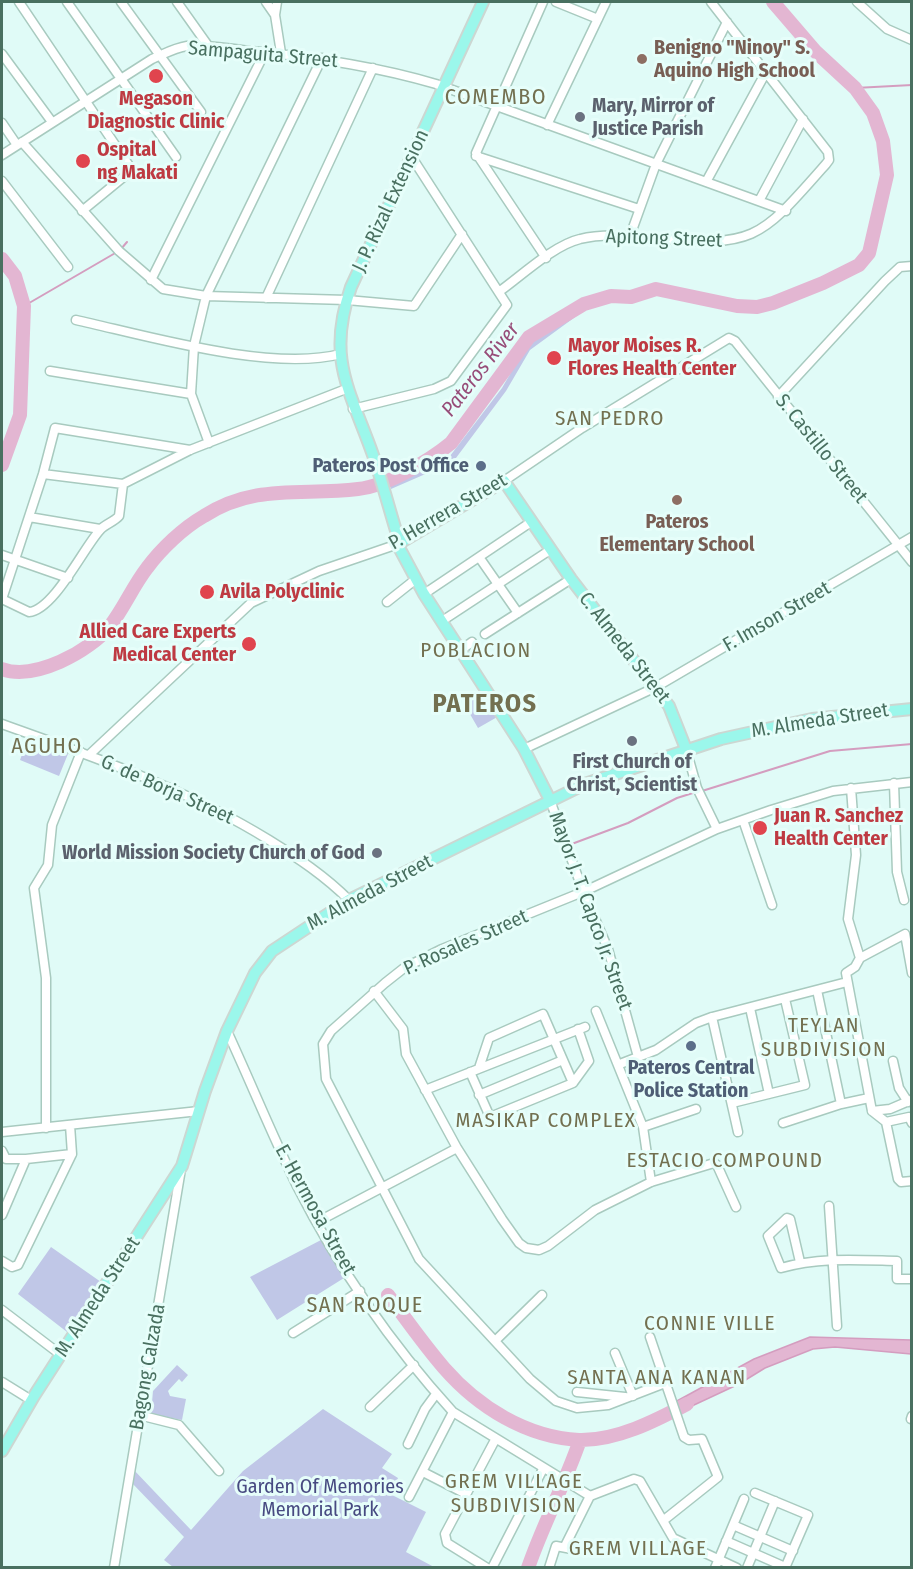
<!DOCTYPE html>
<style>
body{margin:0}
#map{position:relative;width:913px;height:1569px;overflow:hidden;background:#e0fbf7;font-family:"Fira Sans Condensed",sans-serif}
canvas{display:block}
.frame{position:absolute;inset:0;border:3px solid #497060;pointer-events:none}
</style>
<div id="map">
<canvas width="913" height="1569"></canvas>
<div class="frame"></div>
</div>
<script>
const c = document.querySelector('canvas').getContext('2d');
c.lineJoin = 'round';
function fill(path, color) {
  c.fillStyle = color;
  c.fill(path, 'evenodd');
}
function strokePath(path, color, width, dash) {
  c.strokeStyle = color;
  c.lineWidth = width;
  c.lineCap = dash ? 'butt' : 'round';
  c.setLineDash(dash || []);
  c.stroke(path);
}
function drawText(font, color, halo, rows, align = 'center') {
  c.font = font + ' "Fira Sans Condensed",sans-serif';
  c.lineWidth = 6;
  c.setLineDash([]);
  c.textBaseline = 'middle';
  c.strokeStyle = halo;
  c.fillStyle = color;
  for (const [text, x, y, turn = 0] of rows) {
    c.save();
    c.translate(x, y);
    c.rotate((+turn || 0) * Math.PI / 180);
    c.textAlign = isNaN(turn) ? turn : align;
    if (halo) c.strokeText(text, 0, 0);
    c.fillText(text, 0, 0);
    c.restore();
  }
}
const green = new Path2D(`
 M 580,309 L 582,312 L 530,350 L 506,391 L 453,462 L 391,489 L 389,483 L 435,466 L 450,456 L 502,388 L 528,343 Z
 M 482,689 L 499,716 L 478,728 L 463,702 Z
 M 28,738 L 68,754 L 59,776 L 20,760 Z
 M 321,1240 L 344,1278 L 277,1320 L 250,1277 Z
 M 51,1247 L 101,1282 L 67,1332 L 18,1294 Z
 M 177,1365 L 188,1375 L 182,1382 L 179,1379 L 168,1391 L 170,1396 L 186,1399 L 182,1420 L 151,1414 L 153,1391 Z
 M 323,1409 L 392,1454 L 382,1468 L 398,1478 L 392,1495 L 426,1512 L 406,1552 L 434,1567 L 173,1567 L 164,1560 L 184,1537 L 131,1482 L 133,1469 L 191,1530 L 243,1471 Z`);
const water = new Path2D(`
 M 810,1337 L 911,1340 L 911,1354 L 835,1347 L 813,1349 L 765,1368 L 739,1384 L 679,1412 L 675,1402 L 754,1359 Z`);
const stream = new Path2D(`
 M 855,88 L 912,85
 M 121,249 L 127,242
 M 24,306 L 117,252
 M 702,791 L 830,751 L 912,744
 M 569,845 L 628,823 L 677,798 L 696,792`);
const river = new Path2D(`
 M 2,259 L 15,276 L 24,306 L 20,415 L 2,465
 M 2,669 C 34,681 89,652 110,626 C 124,608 133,586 147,568 C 161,549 183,528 204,516 C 256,483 302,496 358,489 C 387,486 429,461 451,443 L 529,337 L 584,304 L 611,296 L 631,297 L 656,289 L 737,306 L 757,307 L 773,303 L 823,283 L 859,265 L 869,253 L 887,175 L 883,141 L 873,113 L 855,88 L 816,52 L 773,2
 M 388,1295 C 406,1319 424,1345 444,1368 C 478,1407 526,1437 579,1440 C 616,1441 655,1421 687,1404
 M 528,1568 C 543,1524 565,1484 580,1440`);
const minor = new Path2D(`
 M 19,2 L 132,170 L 82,211
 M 67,2 L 176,157
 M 121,2 L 201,112
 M 177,2 L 209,47
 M 266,2 L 275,15
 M 277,2 L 275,15 L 281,53
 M 543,2 L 476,153 L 546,258
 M 556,2 L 598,19
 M 857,2 L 887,29 L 912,40
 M 2,54 L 52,122
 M 2,123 L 17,145
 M 547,125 L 606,2
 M 22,142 L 119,251 L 163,289 L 206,296 L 347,300 L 414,306 L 462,234
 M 2,155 L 152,59 C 164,54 174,48 187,46 C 207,44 230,49 251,51 C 314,57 375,66 436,84 L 786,211
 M 476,156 L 639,209
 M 2,181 L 68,267
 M 706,182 L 766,72
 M 759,201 L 803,119
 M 630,236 L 656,164 L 727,22
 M 151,280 L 265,52
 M 500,291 C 521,276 554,245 580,239 C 603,233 631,236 654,238 C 755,248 760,239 826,164 L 829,160 L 828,152 L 711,2
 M 266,298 L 373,68
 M 76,320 C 148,336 270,372 341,354
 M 50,371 L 191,394
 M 778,397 L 885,281 L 900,267 L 912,266
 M 353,409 L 434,389 L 451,381 L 507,305 L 411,156
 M 209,443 L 191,394 L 194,346 L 206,296 L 322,58
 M 43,474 L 123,484 L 190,450 L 346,389
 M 504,481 L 582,428 L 729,338 L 735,341 L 912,562
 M 123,484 L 119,516 C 114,522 105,524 100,530 C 84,547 54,610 29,612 L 2,599 L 43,474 L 55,428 L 190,450
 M 29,517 L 100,529
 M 2,555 L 68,578
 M 479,557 L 518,613
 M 424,594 L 531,522
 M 387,602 L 416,579
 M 442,621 L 550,550
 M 485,634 L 571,579
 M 461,650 L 472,642
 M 2,724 C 94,757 185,788 269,840 C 298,858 325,876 349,900
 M 524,749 L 656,687 L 912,537
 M 686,749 L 697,788 L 717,829
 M 89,755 L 251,603 L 319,571 L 398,544
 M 894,783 L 897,872 L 904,900
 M 851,788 L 856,855 L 848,919 L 860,958 L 855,967 L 846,973 L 872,1111
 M 550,800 L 583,891 L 608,949 L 638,1057
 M 743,820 L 772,905
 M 860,958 L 905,934 L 912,973
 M 817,990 L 841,1104
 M 374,991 L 403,1029 L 406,1054 L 457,1148 L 502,1219 L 519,1243 L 526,1248 L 539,1250 L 548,1246 L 595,1210 L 651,1182 L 714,1163 L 717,1165 L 736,1207
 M 750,1008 L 769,1094
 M 596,1011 L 643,1127 L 651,1182
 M 712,1017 L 738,1132
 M 227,1031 C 251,1083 272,1135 297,1186 C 338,1267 392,1345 453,1412 L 590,1496
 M 893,1061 L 899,1088 L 908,1102
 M 620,1064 L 656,1050 L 696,1023 L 712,1017 L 847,982
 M 479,1068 L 489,1038 L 543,1014 L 573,1083
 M 470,1072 L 490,1117 L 573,1083 L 589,1061 L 578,1029
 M 425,1090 L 585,1027
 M 479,1095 L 563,1060
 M 732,1103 L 805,1085 L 785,999
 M 872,1111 L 886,1122 L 909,1117 L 912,1123
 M 872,1111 L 890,1109 L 911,1100
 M 886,1122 L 898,1179 L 901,1182 L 912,1181
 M 783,1123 L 841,1104 L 869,1098
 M 643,1127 L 696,1109
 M 46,1128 L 46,978 L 34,888 L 48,865 L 52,825 L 81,752
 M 2,1132 L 199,1111
 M 2,1151 L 6,1159 L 26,1159
 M 829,1206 L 837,1326
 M 2,1215 L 26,1159 L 72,1154
 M 317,1222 L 457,1148
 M 2,1261 L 12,1267 L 18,1265 L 72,1154 L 70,1125
 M 800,1262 L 790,1219 L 787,1218 L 768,1236 L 781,1268 C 819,1257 858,1260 897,1261 L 897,1279 L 912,1279
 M 2,1310 L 61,1355
 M 293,1333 L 360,1291
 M 650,1337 L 684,1437 L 689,1440 L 702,1439 L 718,1477 L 664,1520
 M 495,1341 L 542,1295
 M 615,1353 L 633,1396
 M 2,1382 L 31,1400
 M 665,1383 L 608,1405 L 577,1408 L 556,1401 L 530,1379 L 419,1259 L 326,1079 L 323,1044 L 331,1031 L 385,983 L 404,968 L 442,949 L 585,891 L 717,829 L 771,810 L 833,791 L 912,782
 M 577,1392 L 625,1397
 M 370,1407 L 414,1365
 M 139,1415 L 179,1425 L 219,1471
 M 911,1419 L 912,1416
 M 408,1444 L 425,1409 L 436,1394
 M 423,1472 L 466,1494
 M 755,1493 L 808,1515 L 785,1568
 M 590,1496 L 634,1479 L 640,1481 L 673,1538 L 737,1568
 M 409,1497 L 453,1412
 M 733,1525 L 793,1551
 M 726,1541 L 785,1567
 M 565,1546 L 590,1496
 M 114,1568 L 181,1169
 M 487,1568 L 447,1543 L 445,1534 L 495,1440
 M 492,1568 L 543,1469
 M 549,1568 L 556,1546 L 577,1550
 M 715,1568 L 744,1499
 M 747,1568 L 775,1501`);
const major = new Path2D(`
 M 395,540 L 424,594 L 524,749 L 550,800
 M 398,544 L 397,534 C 389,508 382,481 373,455 C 350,390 326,359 351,287 L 483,2
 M 398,544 L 504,481 L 571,579 L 669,706 L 686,749
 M 2,1451 L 34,1396 L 182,1166 L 205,1091 L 227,1031 L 255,973 L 272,951 L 349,900 L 585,784 L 721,739 L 812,719 L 912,709`);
const markers = [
 [642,59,6,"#8d6e63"],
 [156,76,8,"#e0444e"],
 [580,117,6,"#6b7280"],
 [83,161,8,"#e0444e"],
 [554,358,8,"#e0444e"],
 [481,466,6,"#5c6f8a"],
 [677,500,6,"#8d6e63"],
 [207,592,8,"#e0444e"],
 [249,644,8,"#e0444e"],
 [632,741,6,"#6b7280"],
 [760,828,8,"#e0444e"],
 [377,853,6,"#6b7280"],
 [691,1046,6,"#5c6f8a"]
];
const educationNames = [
 ["Benigno \"Ninoy\" S.",654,48],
 ["Aquino High School",654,71],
 ["Pateros",677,522,"center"],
 ["Elementary School",677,545,"center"]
];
const streetNames = [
 ["Sampaguita Street",263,55,5],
 ["J. P. Rizal Extension",391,201,-65],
 ["Apitong Street",664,239,2],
 ["S. Castillo Street",821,449,51],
 ["P. Herrera Street",448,512,-30],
 ["F. Imson Street",777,617,-30],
 ["C. Almeda Street",624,648,52],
 ["M. Almeda Street",820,721,-9],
 ["G. de Borja Street",167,790,24],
 ["M. Almeda Street",370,893,-28],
 ["Mayor J. T. Capco Jr. Street",590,911,70],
 ["P. Rosales Street",466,943,-24],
 ["E. Hermosa Street",315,1210,61],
 ["M. Almeda Street",98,1297,-57],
 ["Bagong Calzada",148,1367,-80]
];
const healthNames = [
 ["Megason",156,99,"center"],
 ["Diagnostic Clinic",156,122,"center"],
 ["Ospital",97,150],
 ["ng Makati",97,173],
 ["Mayor Moises R.",568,346],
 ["Flores Health Center",568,369],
 ["Avila Polyclinic",220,592],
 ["Allied Care Experts",236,632,"right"],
 ["Medical Center",236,655,"right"],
 ["Juan R. Sanchez",774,816],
 ["Health Center",774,839]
];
const worshipNames = [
 ["Mary, Mirror of",592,106],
 ["Justice Parish",592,129],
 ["First Church of",632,762,"center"],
 ["Christ, Scientist",632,785,"center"],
 ["World Mission Society Church of God",365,853,"right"]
];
const serviceNames = [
 ["Pateros Post Office",469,466],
 ["Pateros Central",691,1068,"center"],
 ["Police Station",691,1091,"center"]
];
const parkNames = [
 ["Garden Of Memories",320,1487],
 ["Memorial Park",320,1510]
];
const waterNames = [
 ["Pateros River",481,370,-52]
];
const neighbourhoodNames = [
 ["SAN PEDRO",610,419],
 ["POBLACION",476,651],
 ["TEYLAN",824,1026],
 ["SUBDIVISION",824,1050],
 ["MASIKAP COMPLEX",546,1121],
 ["ESTACIO COMPOUND",725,1161],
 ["CONNIE VILLE",710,1324],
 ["SANTA ANA KANAN",657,1378],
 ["GREM VILLAGE",514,1482],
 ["SUBDIVISION",514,1506],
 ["GREM VILLAGE",638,1549]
];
const quarterNames = [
 ["COMEMBO",496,98],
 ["AGUHO",47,747],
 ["SAN ROQUE",365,1306]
];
const districtNames = [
 ["PATEROS",485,705]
];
fill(green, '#c0c7e7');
fill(water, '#e3b6d2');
strokePath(water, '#d49dbf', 1.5);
strokePath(stream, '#d49dbf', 2);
strokePath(river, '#e3b6d2', 14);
strokePath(minor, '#a8cabf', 11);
strokePath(major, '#ccd7d2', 14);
strokePath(minor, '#fff', 8);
strokePath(major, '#9bf7eb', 10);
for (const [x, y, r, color] of markers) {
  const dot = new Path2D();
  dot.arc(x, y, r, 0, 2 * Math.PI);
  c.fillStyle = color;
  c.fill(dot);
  strokePath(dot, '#e6fefa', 2);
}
drawText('bold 20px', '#785e54', '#e6fefa', educationNames, 'left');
drawText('20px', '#497060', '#e6fefa', streetNames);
drawText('bold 20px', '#be3a42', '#e6fefa', healthNames, 'left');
drawText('bold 20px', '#5b616d', '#e6fefa', worshipNames, 'left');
drawText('bold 20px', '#4e5e75', '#e6fefa', serviceNames, 'right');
drawText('20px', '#474a81', '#e6fefa', parkNames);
drawText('italic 21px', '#974d79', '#e6fefa', waterNames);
c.letterSpacing = '1.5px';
drawText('21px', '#737050', '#e6fefa', neighbourhoodNames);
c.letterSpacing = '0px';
c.letterSpacing = '1.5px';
drawText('22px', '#737050', '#e6fefa', quarterNames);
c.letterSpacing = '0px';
c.letterSpacing = '1.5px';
drawText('bold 26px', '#737050', '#e6fefa', districtNames);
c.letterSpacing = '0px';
</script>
